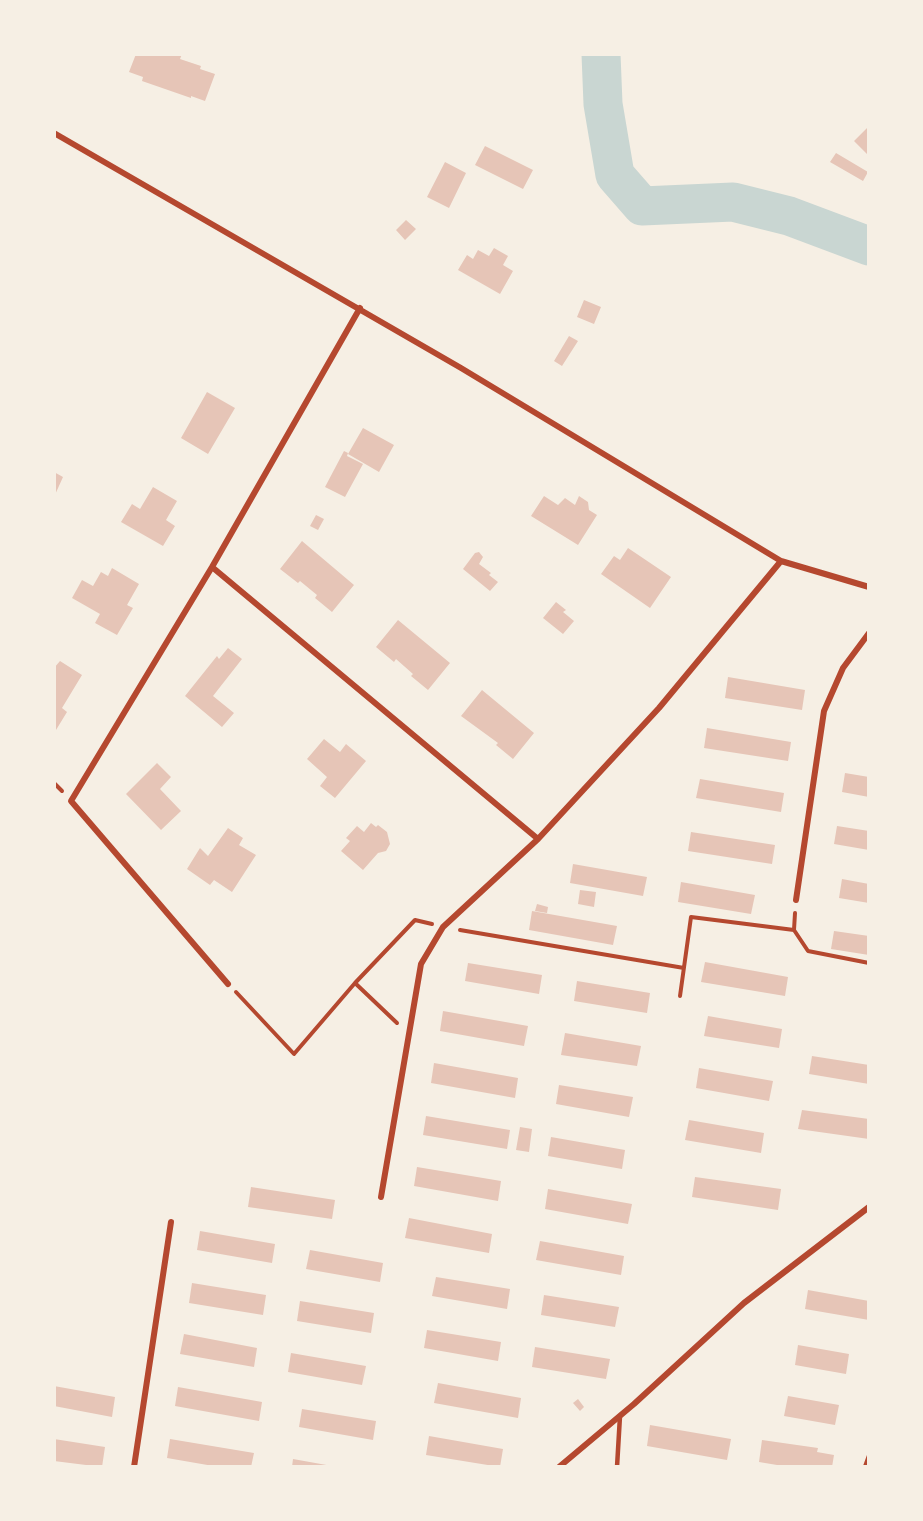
<!DOCTYPE html>
<style>
body{margin:0}
#map{position:relative;width:923px;height:1521px;overflow:hidden;background:#f6efe4;font-family:Georgia,serif}
canvas{display:block}
.frame{position:absolute;inset:0;border:56px solid #f6efe4;pointer-events:none}
</style>
<div id="map">
<canvas width="923" height="1521"></canvas>
<div class="frame"></div>
</div>
<script>
const c = document.querySelector('canvas').getContext('2d');
c.lineJoin = 'round';
function strokePath(path, color, width, dash) {
  c.strokeStyle = color;
  c.lineWidth = width;
  c.lineCap = dash ? 'butt' : 'round';
  c.setLineDash(dash || []);
  c.stroke(path);
}
function fill(path, color) {
  c.fillStyle = color;
  c.fill(path, 'evenodd');
}
const river = new Path2D(`
 M 601,54 L 603,104 L 615,175 L 642,206 L 733,202 L 789,216 L 869,246`);
const building = new Path2D(`
 M 136,54 L 182,54 L 180,59 L 201,66 L 200,69 L 215,74 L 205,101 L 191,96 L 191,98 L 142,81 L 143,77 L 129,72 Z
 M 869,126 L 869,156 L 854,141 Z
 M 485,146 L 533,170 L 523,189 L 475,165 Z
 M 836,153 L 868,172 L 863,181 L 830,162 Z
 M 445,162 L 466,173 L 449,208 L 427,197 Z
 M 406,220 L 416,229 L 405,240 L 396,230 Z
 M 494,248 L 508,256 L 503,265 L 513,271 L 500,294 L 458,270 L 467,255 L 473,259 L 478,250 L 489,256 Z
 M 584,300 L 601,307 L 594,324 L 577,317 Z
 M 569,336 L 578,341 L 562,366 L 554,361 Z
 M 207,392 L 235,408 L 208,454 L 181,438 Z
 M 363,428 L 394,445 L 379,472 L 348,454 Z
 M 344,451 L 348,453 L 347,456 L 363,464 L 345,497 L 325,487 Z
 M 54,472 L 63,477 L 54,497 Z
 M 153,487 L 177,501 L 166,520 L 175,526 L 163,546 L 121,522 L 132,504 L 140,509 Z
 M 544,496 L 558,505 L 565,498 L 575,505 L 579,496 L 588,502 L 589,510 L 597,515 L 578,545 L 531,516 Z
 M 316,515 L 324,519 L 318,530 L 310,526 Z
 M 302,541 L 354,585 L 332,612 L 315,598 L 317,595 L 300,581 L 298,583 L 280,569 Z
 M 628,548 L 671,577 L 650,608 L 601,574 L 614,556 L 620,560 Z
 M 479,552 L 483,557 L 479,564 L 491,573 L 489,575 L 498,582 L 490,591 L 463,569 L 475,553 Z
 M 112,568 L 139,584 L 127,605 L 133,608 L 117,635 L 95,623 L 100,614 L 72,598 L 82,580 L 93,586 L 101,572 L 108,576 Z
 M 556,602 L 566,610 L 563,612 L 574,621 L 563,634 L 543,618 Z
 M 398,620 L 450,663 L 428,690 L 411,676 L 413,674 L 396,659 L 394,662 L 376,647 Z
 M 228,648 L 242,659 L 213,696 L 234,713 L 222,727 L 185,696 L 217,656 L 219,659 Z
 M 60,661 L 82,675 L 62,708 L 67,712 L 56,730 L 54,729 L 54,668 Z
 M 728,677 L 805,690 L 802,710 L 725,698 Z
 M 482,690 L 534,733 L 513,759 L 496,745 L 498,743 L 461,716 Z
 M 707,728 L 791,742 L 788,761 L 704,748 Z
 M 324,739 L 340,752 L 346,744 L 366,761 L 335,798 L 320,786 L 327,777 L 307,759 Z
 M 157,763 L 171,777 L 160,789 L 181,811 L 161,830 L 126,794 Z
 M 845,773 L 869,777 L 869,797 L 842,792 Z
 M 700,779 L 784,793 L 781,812 L 696,798 Z
 M 371,823 L 376,827 L 378,825 L 387,832 L 390,844 L 386,851 L 378,853 L 363,870 L 341,851 L 350,841 L 346,838 L 357,826 L 364,832 Z
 M 837,826 L 869,831 L 869,850 L 834,844 Z
 M 228,828 L 243,838 L 239,845 L 256,855 L 232,892 L 214,880 L 210,885 L 187,869 L 200,848 L 208,856 Z
 M 691,832 L 775,845 L 772,864 L 688,851 Z
 M 573,864 L 647,877 L 643,896 L 570,883 Z
 M 842,879 L 869,884 L 869,903 L 839,898 Z
 M 681,882 L 755,895 L 751,914 L 678,902 Z
 M 580,890 L 596,892 L 594,907 L 578,904 Z
 M 537,904 L 548,907 L 547,913 L 535,911 Z
 M 532,911 L 617,926 L 613,945 L 529,930 Z
 M 834,931 L 869,936 L 869,955 L 831,949 Z
 M 705,962 L 788,977 L 785,996 L 701,982 Z
 M 468,963 L 542,975 L 539,994 L 465,981 Z
 M 577,981 L 650,993 L 647,1013 L 574,1001 Z
 M 443,1011 L 528,1026 L 524,1046 L 440,1031 Z
 M 708,1016 L 782,1029 L 779,1048 L 704,1036 Z
 M 565,1033 L 641,1046 L 637,1066 L 561,1055 Z
 M 812,1056 L 869,1065 L 869,1084 L 809,1074 Z
 M 434,1063 L 518,1078 L 515,1098 L 431,1083 Z
 M 699,1068 L 773,1081 L 769,1101 L 696,1088 Z
 M 559,1085 L 633,1097 L 629,1117 L 556,1104 Z
 M 802,1110 L 869,1119 L 869,1139 L 798,1129 Z
 M 426,1116 L 510,1130 L 507,1149 L 423,1135 Z
 M 689,1120 L 764,1133 L 761,1153 L 685,1140 Z
 M 520,1127 L 532,1129 L 529,1152 L 516,1150 Z
 M 551,1137 L 625,1150 L 622,1169 L 548,1156 Z
 M 417,1167 L 501,1181 L 498,1201 L 414,1186 Z
 M 695,1177 L 781,1189 L 778,1210 L 692,1197 Z
 M 251,1187 L 335,1200 L 332,1219 L 248,1207 Z
 M 548,1189 L 632,1204 L 628,1224 L 545,1209 Z
 M 409,1218 L 492,1234 L 489,1253 L 405,1238 Z
 M 200,1231 L 275,1244 L 272,1263 L 197,1250 Z
 M 540,1241 L 624,1256 L 621,1275 L 536,1260 Z
 M 310,1250 L 383,1263 L 380,1282 L 306,1269 Z
 M 436,1277 L 510,1289 L 507,1309 L 432,1296 Z
 M 192,1283 L 266,1295 L 263,1315 L 189,1303 Z
 M 808,1290 L 869,1301 L 869,1320 L 805,1309 Z
 M 544,1295 L 619,1307 L 615,1327 L 541,1315 Z
 M 300,1301 L 374,1313 L 371,1333 L 297,1321 Z
 M 427,1330 L 501,1342 L 498,1361 L 424,1348 Z
 M 184,1334 L 257,1348 L 254,1367 L 180,1354 Z
 M 798,1345 L 849,1354 L 846,1374 L 795,1365 Z
 M 535,1347 L 610,1359 L 606,1379 L 532,1367 Z
 M 291,1353 L 366,1366 L 362,1385 L 288,1372 Z
 M 438,1383 L 521,1398 L 518,1418 L 434,1403 Z
 M 54,1386 L 115,1397 L 112,1417 L 54,1406 Z
 M 178,1387 L 262,1402 L 259,1421 L 175,1406 Z
 M 788,1396 L 839,1405 L 835,1425 L 784,1416 Z
 M 578,1399 L 584,1407 L 580,1411 L 573,1403 Z
 M 302,1409 L 376,1421 L 373,1440 L 299,1427 Z
 M 650,1425 L 731,1439 L 727,1460 L 647,1446 Z
 M 429,1436 L 503,1449 L 500,1467 L 426,1455 Z
 M 54,1439 L 105,1447 L 102,1467 L 54,1461 Z
 M 170,1439 L 254,1453 L 251,1467 L 219,1467 L 167,1458 Z
 M 762,1440 L 818,1448 L 817,1452 L 834,1455 L 832,1467 L 789,1467 L 759,1462 Z
 M 293,1459 L 332,1466 L 332,1467 L 292,1467 Z`);
const path = new Path2D(`
 M 54,783 L 62,791
 M 795,913 L 794,930 L 808,951 L 869,963
 M 460,930 L 684,968
 M 355,983 L 415,920 L 432,924
 M 236,992 L 294,1054 L 355,983 L 397,1023
 M 680,996 L 691,917 L 794,930`);
const service = new Path2D(`
 M 617,1467 L 620,1416
 M 865,1467 L 869,1456`);
const minor = new Path2D(`
 M 54,133 L 461,368 L 781,561 L 869,587
 M 212,567 L 538,839
 M 796,900 L 824,711 L 843,668 L 869,633
 M 228,984 L 71,801 L 212,567 L 360,308
 M 381,1197 L 421,964 L 443,927 L 538,839 L 659,708 L 781,561
 M 134,1467 L 171,1222
 M 559,1467 L 634,1404 L 744,1303 L 869,1207`);
strokePath(river, '#c9d6d2', 39);
fill(building, '#e6c5b7');
strokePath(path, '#b5482f', 4);
strokePath(service, '#b5482f', 4.5);
strokePath(minor, '#b5482f', 6);
</script>
